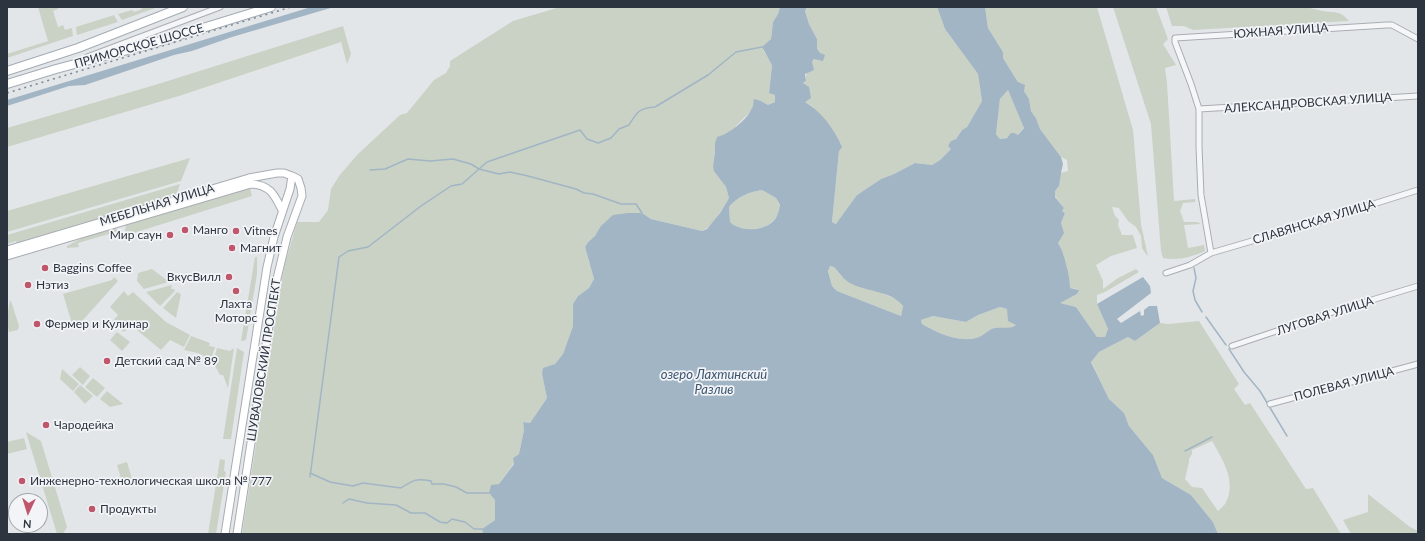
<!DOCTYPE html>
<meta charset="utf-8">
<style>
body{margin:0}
#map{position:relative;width:1425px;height:541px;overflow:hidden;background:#e3e6e9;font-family:Lato,sans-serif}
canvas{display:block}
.frame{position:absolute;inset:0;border:8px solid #2c343f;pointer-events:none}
.north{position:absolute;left:8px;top:493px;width:40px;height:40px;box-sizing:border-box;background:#f2f4f7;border:1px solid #a3a7ad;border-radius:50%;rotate:184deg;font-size:11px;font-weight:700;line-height:16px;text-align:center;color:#2c343f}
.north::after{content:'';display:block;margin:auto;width:14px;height:18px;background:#c0566c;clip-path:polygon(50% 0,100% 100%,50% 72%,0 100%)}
</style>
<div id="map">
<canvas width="1425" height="541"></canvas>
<div class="frame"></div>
<div class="north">N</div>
</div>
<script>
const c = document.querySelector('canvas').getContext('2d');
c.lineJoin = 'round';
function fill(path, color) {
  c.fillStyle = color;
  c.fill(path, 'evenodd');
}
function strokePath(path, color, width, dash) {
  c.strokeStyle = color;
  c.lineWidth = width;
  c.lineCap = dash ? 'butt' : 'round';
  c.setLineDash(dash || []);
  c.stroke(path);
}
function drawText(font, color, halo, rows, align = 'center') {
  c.font = font + ' Lato,sans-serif';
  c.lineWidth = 3.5;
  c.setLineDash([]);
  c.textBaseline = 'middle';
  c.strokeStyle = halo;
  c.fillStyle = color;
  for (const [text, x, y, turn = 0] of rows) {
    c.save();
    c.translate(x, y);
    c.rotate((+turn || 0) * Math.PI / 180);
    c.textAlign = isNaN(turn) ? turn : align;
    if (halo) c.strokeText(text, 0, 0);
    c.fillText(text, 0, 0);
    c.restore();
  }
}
const green = new Path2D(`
 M 38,7 L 58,7 L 58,9 L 53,11 L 58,27 L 63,25 L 65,30 L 72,28 L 73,36 L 7,58 L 7,54 L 48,41 Z
 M 141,7 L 158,7 L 122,20 L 118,14 L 132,10 L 134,12 L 142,9 Z
 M 560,7 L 780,7 L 778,14 L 773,22 L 771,39 L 764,46 L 763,50 L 772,64 L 769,92 L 775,95 L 775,102 L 768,105 L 761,101 L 731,131 L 723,135 L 715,143 L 715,152 L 713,166 L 719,177 L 726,187 L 729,198 C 723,207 713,227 702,231 L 651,219 L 642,213 L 600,227 L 595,236 L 588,242 L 585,247 L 594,279 L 589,288 L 578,296 L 573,304 L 573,326 L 563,354 L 555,364 L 542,374 L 547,398 L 530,423 L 523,422 L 524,430 L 519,454 L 513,458 L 514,463 L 499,484 L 489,493 L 495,500 L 495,520 L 482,529 L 483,534 L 242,534 L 281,284 L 285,264 L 297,222 L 319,222 L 328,210 L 331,189 L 339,176 L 357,155 L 400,115 L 407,113 L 434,80 L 446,73 L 450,66 L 450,61 L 513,21 Z
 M 807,7 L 937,7 L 945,29 L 978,74 L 982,101 L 967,127 L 962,130 L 956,139 L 951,141 L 951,149 L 940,160 L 932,165 L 915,163 L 894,174 L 881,179 L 857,195 L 837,224 L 832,222 L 839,151 L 812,106 L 805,102 L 803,84 L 806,81 C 805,70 812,61 820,53 L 817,47 L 817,39 L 809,24 L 805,11 Z
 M 985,7 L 1097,7 L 1133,130 L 1141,224 L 1148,257 L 1142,248 L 1141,236 L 1136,227 L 1128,221 L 1119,208 L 1112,207 L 1115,216 L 1119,220 L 1118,225 L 1122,235 L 1133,235 L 1137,248 L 1111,256 L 1096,265 L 1103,281 L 1103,289 L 1118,278 L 1136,269 L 1139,272 L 1105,292 L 1097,295 L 1097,304 L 1108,329 L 1105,337 L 1097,337 L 1076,307 L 1059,303 L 1077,294 L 1078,289 L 1070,288 C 1070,280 1069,278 1068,271 C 1065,261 1064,252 1058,243 L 1061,236 L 1061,223 L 1065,213 L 1062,211 L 1064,208 L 1055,196 L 1055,191 L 1059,186 L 1060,173 L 1068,171 L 1067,160 L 1061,157 L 1040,129 L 1036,118 L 1031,111 L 1029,99 L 1003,58 L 1003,52 L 988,28 Z
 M 1113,7 L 1156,7 L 1168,39 L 1163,44 L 1176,65 L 1165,68 L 1167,83 L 1174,201 L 1195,199 L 1195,202 L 1183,203 L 1180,211 L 1184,222 L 1197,222 L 1201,224 L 1184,225 L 1188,248 L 1204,245 L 1205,251 C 1191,257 1178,261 1163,258 L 1161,251 L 1151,124 Z
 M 1166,7 L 1306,7 C 1311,8 1317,10 1322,11 C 1335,13 1340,10 1349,21 L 1193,30 L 1184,26 L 1172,26 Z
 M 114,15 L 118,22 L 77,35 L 76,27 Z
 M 343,26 L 351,54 L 347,64 L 341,42 L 179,96 L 7,147 L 7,128 L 155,85 Z
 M 1008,90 L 1024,127 L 1018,135 L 1000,139 L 996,134 L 1000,99 Z
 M 190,158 L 181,181 L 7,232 L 7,211 Z
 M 180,184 L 176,195 L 17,243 L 16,241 L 7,244 L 7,235 Z
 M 250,188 L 252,196 L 127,235 L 125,230 L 126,225 Z
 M 762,190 L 776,198 L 780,206 C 778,209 778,215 776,218 C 767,231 741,233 730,222 L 729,207 C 737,197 749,192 762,190 Z
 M 115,228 L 119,231 L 78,243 L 79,247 L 67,248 L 67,246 L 82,238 Z
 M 255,257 L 257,257 L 257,274 L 246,340 L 241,341 Z
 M 830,266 L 834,267 L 841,276 L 898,300 L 903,306 L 901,316 L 837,291 L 832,286 L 828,270 Z
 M 152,269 L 169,282 L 144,289 L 137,281 L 138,273 Z
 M 114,277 L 118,281 L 74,330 L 63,294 L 112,280 Z
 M 172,285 L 171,289 L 174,289 L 175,291 L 160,306 L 146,292 Z
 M 124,291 L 128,296 L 133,292 L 166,322 L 190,335 L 184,347 L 170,340 L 161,350 L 131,325 L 124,332 L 112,322 L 118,315 L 110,307 Z
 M 177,292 L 181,294 L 176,318 L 163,308 Z
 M 10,301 L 11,301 L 19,326 L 18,330 L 9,332 C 6,321 8,312 10,301 Z
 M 1000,307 L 1007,309 L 1016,325 C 1010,330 1003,327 995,328 C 989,329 984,335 979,337 C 960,344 938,333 922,324 L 921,320 L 933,316 L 966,322 L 978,315 Z
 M 1199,321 L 1239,384 L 1234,389 L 1245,405 L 1250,403 L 1306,489 L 1313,488 L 1341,534 L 1218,534 L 1213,522 L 1191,495 L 1162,478 L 1153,455 L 1129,426 L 1124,413 L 1109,399 L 1091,361 L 1099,352 L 1128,337 L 1135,341 L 1160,323 L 1169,324 ZM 1212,441 C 1222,458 1237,482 1226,502 C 1225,505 1220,509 1218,511 L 1202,488 L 1192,487 L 1185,479 L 1189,462 L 1189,459 L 1192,454 L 1192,450 Z
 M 117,332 L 130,342 L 122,351 L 110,340 Z
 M 191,336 L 210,343 L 209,346 L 215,347 L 211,360 L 198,353 L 184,350 Z
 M 217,348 L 230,351 L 234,348 L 228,388 L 223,375 L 220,375 L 213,362 Z
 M 237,348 L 244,352 L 231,439 L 223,439 Z
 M 80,367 L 90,376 L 83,385 L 72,375 Z
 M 62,369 L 79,384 L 73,391 L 60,379 Z
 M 93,378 L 105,388 L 97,397 L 85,387 Z
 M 80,385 L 93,396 L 85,404 L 74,392 Z
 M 107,391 L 123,404 L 110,407 L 100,399 Z
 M 26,432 L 41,441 L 67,527 L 63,534 L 57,534 Z
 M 24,438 L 27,449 L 7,454 L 7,442 Z
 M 220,459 L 225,460 L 224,471 L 226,472 L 216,534 L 208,534 Z
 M 127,462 L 133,482 L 123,485 L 117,465 Z
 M 1368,494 L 1410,527 L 1418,531 L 1418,534 L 1351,534 L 1343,520 L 1368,512 Z`);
const water = new Path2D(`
 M 311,7 L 334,7 L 232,37 L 192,51 L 174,55 L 94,82 L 85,85 L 69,86 L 7,106 L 7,100 Z
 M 780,7 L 807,7 L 805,11 L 809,24 L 817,39 L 817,48 L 820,53 L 825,55 L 823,61 L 814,59 L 812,62 L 814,70 L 805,74 L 806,81 L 803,83 L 809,87 L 811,98 L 805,102 C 822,112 834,129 842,147 L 839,151 L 832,222 L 836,224 L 857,195 L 881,179 L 894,174 L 915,163 L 932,165 L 940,160 L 951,149 L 948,146 L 951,141 L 956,139 L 962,130 L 967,127 L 982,101 L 978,74 L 945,29 L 937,7 L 985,7 L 988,28 L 1003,52 L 1003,58 L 1018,82 L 1025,85 L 1024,91 L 1029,99 L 1031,111 L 1036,118 L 1040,129 L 1061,157 L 1063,164 L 1061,173 L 1059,186 L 1055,191 L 1055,197 L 1064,208 L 1062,211 L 1065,213 L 1061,223 L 1064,233 L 1058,243 C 1064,252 1065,261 1068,271 C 1069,278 1070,280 1070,288 L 1079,290 L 1077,294 L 1060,303 L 1076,307 L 1097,337 L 1105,337 L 1108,329 L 1097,304 L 1143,277 L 1150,286 L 1151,293 L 1117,319 L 1121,323 L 1140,311 L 1141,316 L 1144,315 L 1144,310 L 1149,306 L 1157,306 L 1160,323 L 1135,341 L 1128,337 L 1099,352 L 1091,362 L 1109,399 L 1124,413 L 1129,426 L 1153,455 L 1162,478 L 1191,495 L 1213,522 L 1218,534 L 483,534 L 482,529 L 495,520 L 495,500 L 489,493 L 491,485 L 499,484 L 514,464 L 513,458 L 519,454 L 524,430 L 523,422 L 530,423 L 547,398 L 542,374 L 543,368 L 555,364 L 563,354 L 573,326 L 573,304 L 578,296 L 589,288 L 594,279 L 585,247 L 588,242 L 595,236 L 600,227 L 613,215 L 628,213 L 642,213 L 651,219 L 702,231 L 707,229 L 720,213 L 729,198 L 726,187 L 714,171 L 713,166 L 715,152 L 715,143 L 717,137 C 729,134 747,120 752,108 C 754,106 753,102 754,99 L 761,101 L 768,105 L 775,102 L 775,95 L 769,93 L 772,65 L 762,47 L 771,39 L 773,22 L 778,14 ZM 1008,90 L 1024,128 L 1018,135 L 1014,133 L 1011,133 L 1007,138 L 1000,139 L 996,134 L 1000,99 ZM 762,190 L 776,198 L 780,205 C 779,209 778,214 776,218 C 768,231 741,233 730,222 L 729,207 C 737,197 749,192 762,190 ZM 830,266 L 834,267 C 839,273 845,281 852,284 C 869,292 891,291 903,306 L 901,316 L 837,291 L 832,286 L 828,271 ZM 1000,307 L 1007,309 L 1008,321 L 1016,325 C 1009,330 1003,326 995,328 C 989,329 984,335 979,337 C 960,344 938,333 922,324 L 921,320 L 933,316 L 966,322 L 978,315 Z`);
const stream = new Path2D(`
 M 370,170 L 385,169 L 408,159 L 430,161 L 453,159 L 471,164 L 479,169 L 499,174 L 510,172 L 528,176 L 576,189 L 584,193 L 593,194 L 621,204 L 636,204 L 642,213
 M 1194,268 L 1196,278 L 1193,291 L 1195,300 L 1202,312
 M 1206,317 L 1226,345
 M 1229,349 L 1244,372 L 1260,391 L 1287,436
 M 1185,451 L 1212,437
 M 310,473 L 330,482 L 353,486 L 363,483 L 401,488 C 413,480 416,478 431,481 L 432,484 L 444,484 L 456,487 L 467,493 L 489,493
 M 310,477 L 339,257 L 348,251 L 368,247 L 421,206 L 451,186 L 462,184 L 487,162 L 580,130 L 587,139 L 598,143 L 611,138 L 619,129 L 629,125 C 637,112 639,108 655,107 L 708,75 L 736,52 L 762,47
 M 343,503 L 349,499 L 367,503 L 396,505 L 411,513 L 425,513 L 440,522 L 447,523 L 452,519 L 465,522 L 474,529 L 482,529`);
const street = new Path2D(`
 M 87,57 L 220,7
 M 1199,109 L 1418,96
 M 1211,253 L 1201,195 L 1199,147 L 1199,109 L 1191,84 L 1175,42 L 1175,38 L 1387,25 L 1392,25 L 1418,39
 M 1166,273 L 1190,265 L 1211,253 L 1310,224 L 1418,190
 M 1232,346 L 1339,310 L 1418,286
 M 1270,404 L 1418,364`);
const secondary = new Path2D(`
 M 7,250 L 249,178 L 277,173 L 284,173 L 292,176 L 298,179 L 301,188 L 302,196 L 287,237 L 275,287 L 237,534
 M 7,256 L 251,184 C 270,185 274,194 282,210
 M 225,534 L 267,267 L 274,237 L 290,189 L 292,176`);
const primary = new Path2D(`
 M 7,71 L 78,48 L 183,7
 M 7,84 L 56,69 L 154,43 L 271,7`);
const rail = new Path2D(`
 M 7,93 L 291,7`);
const markers = [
 [185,230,4,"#c0566c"],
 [236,231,4,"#c0566c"],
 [170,235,4,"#c0566c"],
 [232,248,4,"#c0566c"],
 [45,268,4,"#c0566c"],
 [229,277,4,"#c0566c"],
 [28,285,4,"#c0566c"],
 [236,291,4,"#c0566c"],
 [37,324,4,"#c0566c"],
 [107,361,4,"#c0566c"],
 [46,425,4,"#c0566c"],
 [22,481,4,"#c0566c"],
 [92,509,4,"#c0566c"]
];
const streetNames = [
 ["ЮЖНАЯ УЛИЦА",1281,31,-4],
 ["ПРИМОРСКОЕ ШОССЕ",139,46,-16],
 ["АЛЕКСАНДРОВСКАЯ УЛИЦА",1308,103,-4],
 ["МЕБЕЛЬНАЯ УЛИЦА",157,205,-17],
 ["СЛАВЯНСКАЯ УЛИЦА",1314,222,-17],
 ["ЛУГОВАЯ УЛИЦА",1325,316,-18],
 ["ШУВАЛОВСКИЙ ПРОСПЕКТ",264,360,-81],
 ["ПОЛЕВАЯ УЛИЦА",1344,384,-15]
];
const poiNames = [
 ["Манго",193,230],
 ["Vitnes",244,231],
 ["Мир саун",162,235,"right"],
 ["Магнит",240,248],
 ["Baggins Coffee",53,268],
 ["ВкусВилл",221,277,"right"],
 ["Нэтиз",36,285],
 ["Лахта",236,304,"center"],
 ["Моторс",236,318,"center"],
 ["Фермер и Кулинар",45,324],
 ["Детский сад № 89",115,361],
 ["Чародейка",54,425],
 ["Инженерно-технологическая школа № 777",30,481],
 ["Продукты",100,509]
];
const waterNames = [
 ["озеро Лахтинский",714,375],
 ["Разлив",714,390]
];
fill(green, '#c9d2c5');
fill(water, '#a2b5c5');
strokePath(stream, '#a2b5c5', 1.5);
strokePath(street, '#a8adb3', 7);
strokePath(secondary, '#a8adb3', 9);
strokePath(primary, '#a3abb4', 10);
strokePath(street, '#f5f6f8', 5);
strokePath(secondary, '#fff', 7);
strokePath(primary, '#fff', 8);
strokePath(rail, '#7e8691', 1.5, [2, 4]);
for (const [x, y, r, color] of markers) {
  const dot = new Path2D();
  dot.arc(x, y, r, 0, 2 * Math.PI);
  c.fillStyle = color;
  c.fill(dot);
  strokePath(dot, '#f2f4f7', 1.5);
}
drawText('12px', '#2c343f', '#f2f4f7', streetNames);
drawText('12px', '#2c343f', '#f2f4f7', poiNames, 'left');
drawText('italic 13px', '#3b556f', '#f2f4f7', waterNames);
</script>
